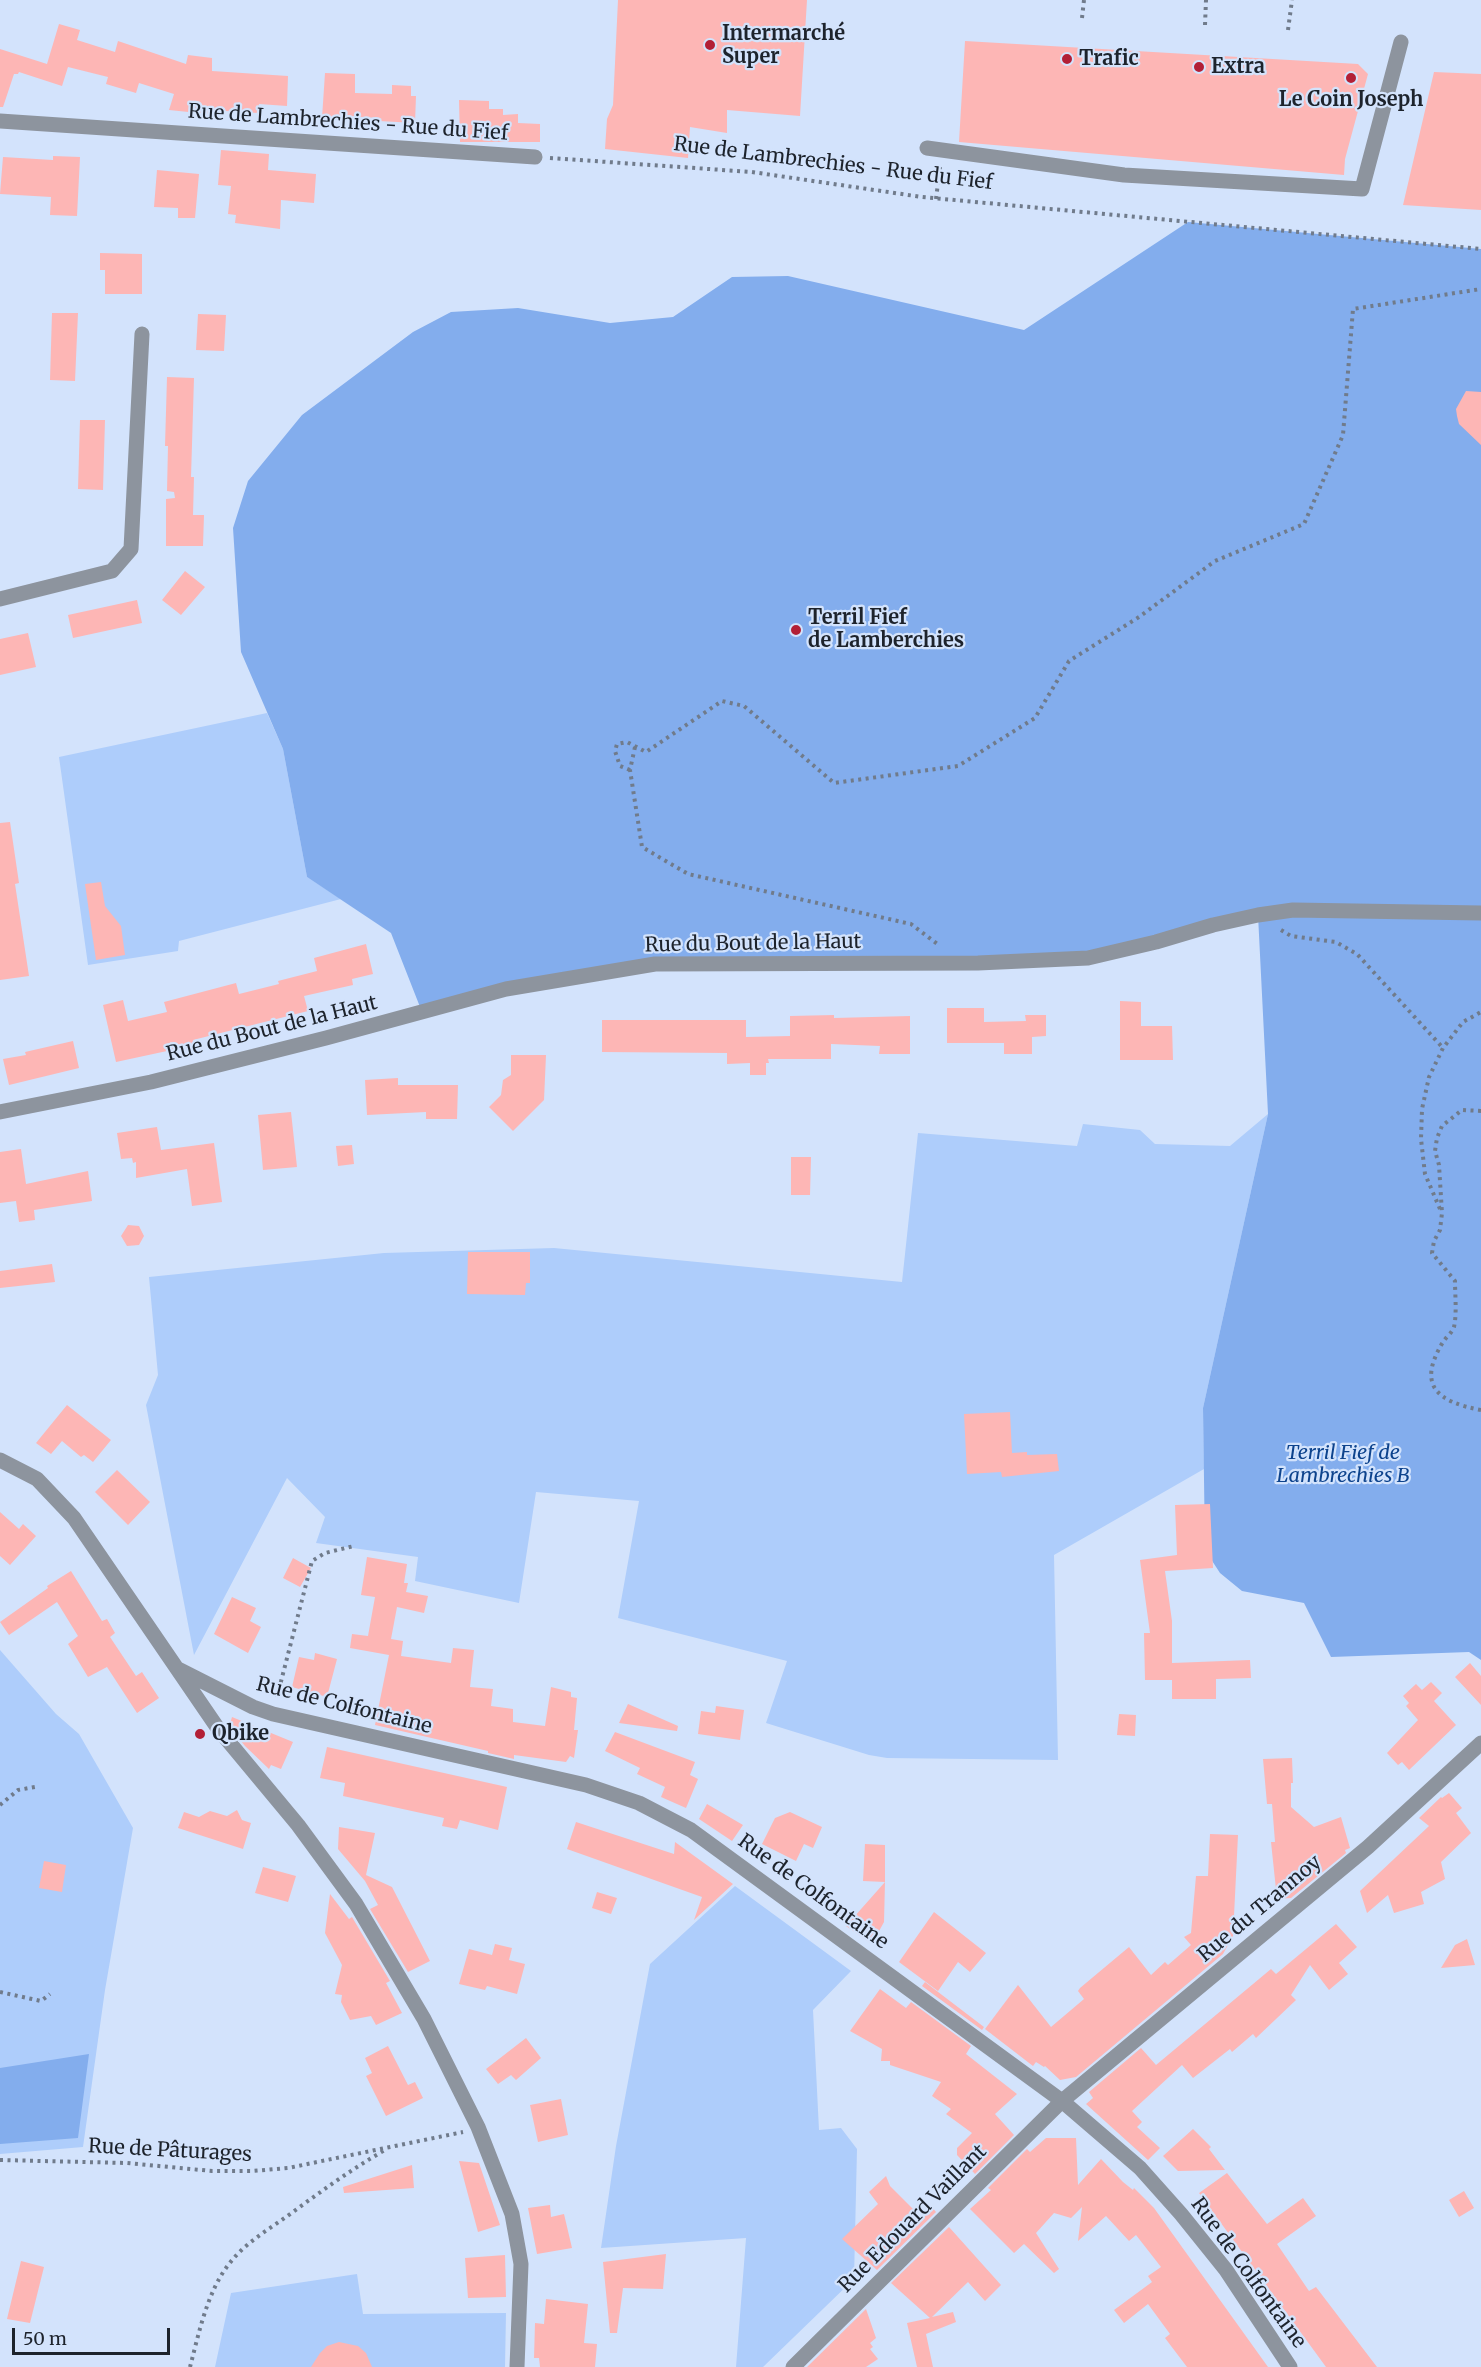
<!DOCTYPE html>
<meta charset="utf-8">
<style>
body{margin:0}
#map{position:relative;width:1481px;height:2367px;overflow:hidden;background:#d3e3fc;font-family:Merriweather,serif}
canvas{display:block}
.scale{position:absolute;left:12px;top:2328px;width:158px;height:27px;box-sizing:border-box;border:3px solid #1d232c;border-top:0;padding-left:8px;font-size:18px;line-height:21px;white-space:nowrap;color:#1d232c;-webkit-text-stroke:4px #d3e3fc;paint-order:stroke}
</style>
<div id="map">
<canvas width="1481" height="2367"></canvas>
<div class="scale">50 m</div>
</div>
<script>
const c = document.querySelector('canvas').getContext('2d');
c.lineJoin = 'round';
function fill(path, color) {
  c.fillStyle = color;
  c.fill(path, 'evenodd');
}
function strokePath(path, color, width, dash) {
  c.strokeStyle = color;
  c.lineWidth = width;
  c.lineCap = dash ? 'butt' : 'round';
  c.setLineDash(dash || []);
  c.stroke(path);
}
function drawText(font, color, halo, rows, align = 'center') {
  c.font = font + ' Merriweather,serif';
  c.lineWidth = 4.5;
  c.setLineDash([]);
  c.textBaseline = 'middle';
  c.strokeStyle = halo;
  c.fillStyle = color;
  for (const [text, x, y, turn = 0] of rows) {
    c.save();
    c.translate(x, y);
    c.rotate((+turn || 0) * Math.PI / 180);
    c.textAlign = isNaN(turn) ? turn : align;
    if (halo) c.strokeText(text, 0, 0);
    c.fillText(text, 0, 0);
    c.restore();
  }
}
const green = new Path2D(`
 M 267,713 L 283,749 L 307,877 L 341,899 L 179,941 L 178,951 L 88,965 L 59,757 Z
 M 1268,1114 L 1203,1408 L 1204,1469 L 1054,1555 L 1058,1760 L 887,1758 L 869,1755 L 766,1723 L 787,1661 L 618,1618 L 639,1501 L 536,1492 L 519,1603 L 415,1581 L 418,1557 L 316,1543 L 325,1517 L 287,1478 L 194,1655 L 146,1405 L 158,1375 L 149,1277 L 384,1253 L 554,1248 L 902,1282 L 918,1133 L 1077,1146 L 1083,1124 L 1140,1130 L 1155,1144 L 1230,1146 Z
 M 0,1650 L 56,1714 L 79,1734 L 133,1828 L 105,1990 L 83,2147 L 0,2154 Z
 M 735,1886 L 851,1971 L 813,2010 L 819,2130 L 841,2128 L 857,2149 L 854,2279 L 763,2367 L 736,2367 L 746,2238 L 601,2248 L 616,2146 L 650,1964 Z
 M 357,2274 L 363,2314 L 506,2313 L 505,2367 L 215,2367 L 231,2293 Z`);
const forest = new Path2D(`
 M 1188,222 L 1481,249 L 1481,1660 L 1469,1652 L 1331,1657 L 1304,1603 L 1242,1591 L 1220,1573 L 1205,1550 L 1203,1408 L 1268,1114 L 1258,915 L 1088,958 L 655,964 L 422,1012 L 391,933 L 307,877 L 283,749 L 241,652 L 233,528 L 248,481 L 302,415 L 413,332 L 451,312 L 518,308 L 610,323 L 673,317 L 732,277 L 788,276 L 1024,330 Z
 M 89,2054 L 78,2138 L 0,2144 L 0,2068 Z`);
const building = new Path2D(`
 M 618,0 L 807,0 L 800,116 L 727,110 L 727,133 L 690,127 L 688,158 L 605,149 L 607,119 L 613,105 Z
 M 59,24 L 80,30 L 77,40 L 115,52 L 118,41 L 186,64 L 188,55 L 212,58 L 212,71 L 288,76 L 287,106 L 259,104 L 258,113 L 209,110 L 208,114 L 169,110 L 174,94 L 139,83 L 136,93 L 106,84 L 108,77 L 68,67 L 62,86 L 19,72 L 18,74 L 14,74 L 3,107 L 0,107 L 0,49 L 47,64 Z
 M 965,41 L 1358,64 L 1368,74 L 1345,159 L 1344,175 L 959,142 Z
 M 1434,72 L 1481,74 L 1481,210 L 1403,205 Z
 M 325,73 L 355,74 L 355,93 L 392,94 L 392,85 L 411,86 L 411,96 L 416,96 L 415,123 L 379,121 L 379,118 L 342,116 L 342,119 L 322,118 Z
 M 459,100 L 489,101 L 489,109 L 503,109 L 503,115 L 518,114 L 518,123 L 540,124 L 540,142 L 460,142 Z
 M 221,150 L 269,154 L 268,170 L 316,174 L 314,203 L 281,200 L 280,229 L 235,223 L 236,215 L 228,214 L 231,186 L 218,185 Z
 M 53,156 L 80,157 L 77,216 L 50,215 L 51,197 L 0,194 L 3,157 L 53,160 Z
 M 157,170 L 199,174 L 195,218 L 178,218 L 178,208 L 154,207 Z
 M 100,253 L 142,254 L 142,294 L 105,294 L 105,270 L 100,270 Z
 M 52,313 L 78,313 L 75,381 L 50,380 Z
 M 198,314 L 226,315 L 224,351 L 196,350 Z
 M 167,377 L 194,378 L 191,477 L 194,477 L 193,515 L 204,515 L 203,546 L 166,546 L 166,499 L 175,498 L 174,492 L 167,491 L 168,446 L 165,446 Z
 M 1466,391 L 1481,392 L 1481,445 L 1459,424 L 1457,416 L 1456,409 Z
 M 80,420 L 105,420 L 103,490 L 78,489 Z
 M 185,571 L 205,587 L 181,615 L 162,600 Z
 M 137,600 L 142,623 L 73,638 L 68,615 Z
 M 28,633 L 36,667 L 0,675 L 0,639 Z
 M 10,822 L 19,883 L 15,884 L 29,976 L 0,980 L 0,823 Z
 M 101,882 L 105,906 L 121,926 L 125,955 L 96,960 L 85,884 Z
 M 366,944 L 373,974 L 352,979 L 353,985 L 304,996 L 308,1011 L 193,1040 L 194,1043 L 167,1051 L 116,1062 L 103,1005 L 123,1000 L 128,1021 L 167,1012 L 164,1002 L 236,983 L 239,994 L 279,984 L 278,981 L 317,971 L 314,958 Z
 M 1120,1001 L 1141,1002 L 1141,1026 L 1172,1026 L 1173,1060 L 1120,1060 Z
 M 947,1008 L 984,1008 L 984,1022 L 1026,1021 L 1025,1015 L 1046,1015 L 1046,1036 L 1032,1037 L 1032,1054 L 1004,1054 L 1004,1043 L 947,1043 Z
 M 834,1015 L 834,1018 L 910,1016 L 910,1054 L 879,1054 L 880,1046 L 831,1044 L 831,1059 L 768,1059 L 769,1063 L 766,1063 L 766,1075 L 750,1075 L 750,1063 L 727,1064 L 727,1053 L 602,1052 L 602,1020 L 746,1020 L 746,1037 L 790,1036 L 790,1016 Z
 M 73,1041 L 79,1068 L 9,1085 L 3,1059 L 26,1055 L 25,1052 Z
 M 511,1055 L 546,1055 L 544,1100 L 513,1131 L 489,1107 L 501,1095 L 503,1080 L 511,1075 Z
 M 398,1078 L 398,1085 L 458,1085 L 457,1119 L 426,1119 L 426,1112 L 367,1115 L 365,1080 Z
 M 291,1112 L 297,1167 L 263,1170 L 258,1115 Z
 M 157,1127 L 161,1150 L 214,1143 L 222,1202 L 192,1206 L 187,1169 L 136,1178 L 136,1162 L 133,1163 L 132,1158 L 121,1159 L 117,1133 Z
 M 352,1145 L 354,1164 L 338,1166 L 336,1146 Z
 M 21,1149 L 26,1184 L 88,1171 L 92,1201 L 34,1210 L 35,1220 L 19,1222 L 16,1201 L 0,1203 L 0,1152 Z
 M 791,1157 L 811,1157 L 810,1195 L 791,1195 Z
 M 128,1225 L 139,1226 L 144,1236 L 139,1245 L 127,1246 L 121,1236 Z
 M 468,1252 L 530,1252 L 530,1283 L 526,1283 L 525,1295 L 467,1294 Z
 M 52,1264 L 55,1282 L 0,1288 L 0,1271 Z
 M 67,1405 L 111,1440 L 93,1462 L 84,1455 L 81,1457 L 62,1441 L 51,1454 L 36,1443 Z
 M 1010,1412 L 1012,1453 L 1027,1452 L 1027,1455 L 1057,1454 L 1059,1471 L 1002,1477 L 1001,1472 L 967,1474 L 964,1414 Z
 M 117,1470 L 150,1502 L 128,1525 L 95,1492 Z
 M 1210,1504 L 1213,1568 L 1165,1571 L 1172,1621 L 1172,1663 L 1250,1660 L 1251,1678 L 1216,1679 L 1216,1699 L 1172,1699 L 1172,1680 L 1145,1680 L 1144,1633 L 1150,1633 L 1140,1560 L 1177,1555 L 1175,1505 Z
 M 0,1512 L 19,1529 L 23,1524 L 36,1536 L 10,1565 L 0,1556 Z
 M 367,1557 L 407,1564 L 404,1583 L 408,1583 L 406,1592 L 428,1596 L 424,1613 L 397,1607 L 391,1639 L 403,1641 L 401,1656 L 451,1663 L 453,1648 L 474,1650 L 470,1687 L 493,1689 L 491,1706 L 513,1709 L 513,1722 L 545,1726 L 551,1687 L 571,1692 L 571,1697 L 577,1698 L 574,1730 L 578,1730 L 574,1758 L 570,1756 L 566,1762 L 514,1755 L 514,1759 L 488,1753 L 488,1751 L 375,1725 L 389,1655 L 350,1648 L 352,1634 L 368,1636 L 375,1597 L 361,1595 Z
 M 293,1558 L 311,1568 L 300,1587 L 283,1578 Z
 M 71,1571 L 102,1621 L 107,1619 L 115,1633 L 110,1637 L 136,1676 L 142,1672 L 159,1698 L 137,1713 L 107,1667 L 88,1677 L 68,1644 L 78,1636 L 57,1602 L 9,1635 L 0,1622 L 48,1588 L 47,1586 Z
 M 232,1597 L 256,1608 L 250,1621 L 261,1627 L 248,1653 L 214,1634 Z
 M 315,1653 L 337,1659 L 327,1697 L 292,1687 L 299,1657 L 314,1660 Z
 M 1470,1663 L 1481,1676 L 1481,1705 L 1455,1677 Z
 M 1431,1682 L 1442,1693 L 1434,1701 L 1456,1725 L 1409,1770 L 1402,1762 L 1398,1765 L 1387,1753 L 1418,1720 L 1406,1706 L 1409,1703 L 1403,1696 L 1416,1684 L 1422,1690 Z
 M 628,1704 L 678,1726 L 677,1731 L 619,1723 Z
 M 716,1706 L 744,1710 L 740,1740 L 698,1734 L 701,1711 L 715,1713 Z
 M 1119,1714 L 1136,1715 L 1135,1736 L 1117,1735 Z
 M 232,1717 L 293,1742 L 281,1769 L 271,1765 L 269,1769 L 245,1746 L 229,1727 Z
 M 615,1732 L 695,1762 L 690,1775 L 698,1779 L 686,1808 L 661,1797 L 665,1787 L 637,1774 L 640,1768 L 605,1751 Z
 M 327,1747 L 507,1787 L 498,1830 L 460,1820 L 457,1829 L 442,1826 L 444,1818 L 343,1796 L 345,1783 L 320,1778 Z
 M 1292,1758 L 1293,1783 L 1291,1783 L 1291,1807 L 1314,1827 L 1341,1817 L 1350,1848 L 1345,1850 L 1346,1853 L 1291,1898 L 1277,1899 L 1271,1842 L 1275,1842 L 1272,1804 L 1267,1804 L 1263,1759 Z
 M 1449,1793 L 1462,1808 L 1456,1813 L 1471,1833 L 1441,1862 L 1445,1879 L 1421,1892 L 1424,1904 L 1394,1913 L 1388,1895 L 1367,1913 L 1360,1891 L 1429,1826 L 1419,1818 L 1441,1797 L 1442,1798 Z
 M 707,1804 L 743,1825 L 732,1841 L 699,1819 Z
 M 237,1810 L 242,1820 L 251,1823 L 243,1849 L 178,1828 L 184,1812 L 199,1817 L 210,1811 L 227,1816 Z
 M 790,1812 L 822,1827 L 813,1848 L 804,1844 L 796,1861 L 762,1844 L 775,1818 Z
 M 576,1822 L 674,1854 L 675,1842 L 733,1884 L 694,1920 L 702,1897 L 567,1849 Z
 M 339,1827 L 375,1833 L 366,1875 L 392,1887 L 430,1961 L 408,1972 L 370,1909 L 378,1905 L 365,1881 L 338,1849 Z
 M 1210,1834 L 1238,1835 L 1233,1936 L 1223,1954 L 1076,2077 L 1060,2080 L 1045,2066 L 1044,2067 L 1036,2062 L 1033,2066 L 985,2029 L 1018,1985 L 1051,2027 L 1084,1999 L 1078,1991 L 1080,1988 L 1129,1947 L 1151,1975 L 1165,1962 L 1168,1965 L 1191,1945 L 1184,1937 L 1191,1933 L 1196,1876 L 1208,1876 Z
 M 865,1844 L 885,1845 L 885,1882 L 863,1881 Z
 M 44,1861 L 66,1865 L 62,1892 L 39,1888 Z
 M 263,1867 L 296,1876 L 288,1902 L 255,1893 Z
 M 885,1882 L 884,1922 L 872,1944 L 846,1926 Z
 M 597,1892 L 617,1898 L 611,1914 L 592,1908 Z
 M 330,1894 L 349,1919 L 352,1917 L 390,1981 L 386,1983 L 402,2013 L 376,2025 L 371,2016 L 350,2020 L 341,2002 L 342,1995 L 335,1994 L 342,1965 L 325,1933 Z
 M 934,1912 L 986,1953 L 970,1972 L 958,1962 L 938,1991 L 899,1962 Z
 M 1336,1924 L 1357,1947 L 1339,1963 L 1348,1974 L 1329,1990 L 1310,1965 L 1291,1995 L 1296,2000 L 1256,2038 L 1253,2034 L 1232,2052 L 1230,2049 L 1193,2078 L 1182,2065 L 1132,2111 L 1142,2122 L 1137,2127 L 1160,2148 L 1148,2160 L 1086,2104 L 1093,2098 L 1089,2092 L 1141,2048 L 1156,2065 L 1271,1969 L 1276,1974 Z
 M 1467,1939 L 1475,1965 L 1441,1968 L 1455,1945 Z
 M 495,1944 L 512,1948 L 509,1960 L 525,1964 L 517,1994 L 487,1986 L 485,1990 L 459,1984 L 469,1949 L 492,1955 Z
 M 925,1982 L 984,2027 L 982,2030 L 922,1986 Z
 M 880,1989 L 906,2008 L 911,2002 L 971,2046 L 966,2054 L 1017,2094 L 995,2114 L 1014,2135 L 975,2174 L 957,2155 L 957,2148 L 972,2133 L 946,2114 L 951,2109 L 932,2096 L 941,2082 L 890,2065 L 890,2061 L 881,2061 L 882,2049 L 850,2031 Z
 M 526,2038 L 541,2058 L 516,2080 L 511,2075 L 498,2084 L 486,2069 Z
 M 388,2046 L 408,2085 L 415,2082 L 423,2098 L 386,2116 L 366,2076 L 372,2073 L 365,2058 Z
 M 561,2099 L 568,2135 L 538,2142 L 530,2105 Z
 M 1193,2129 L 1211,2147 L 1209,2149 L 1225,2170 L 1178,2171 L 1163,2156 Z
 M 1046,2138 L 1076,2138 L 1078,2185 L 1101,2159 L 1123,2182 L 1133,2190 L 1134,2188 L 1154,2208 L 1268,2367 L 1187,2367 L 1165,2338 L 1170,2334 L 1148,2304 L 1124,2323 L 1114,2310 L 1152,2282 L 1148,2276 L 1161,2267 L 1136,2235 L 1129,2241 L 1106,2216 L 1078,2241 L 1082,2207 L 1071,2218 L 1054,2213 L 1036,2233 L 1059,2269 L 1054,2273 L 1024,2244 L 1014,2253 L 970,2209 L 991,2190 L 988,2188 L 1027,2149 L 1030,2152 Z
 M 459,2161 L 479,2163 L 500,2225 L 478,2232 Z
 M 412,2165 L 414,2188 L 344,2193 L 343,2187 Z
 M 1227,2173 L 1267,2224 L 1303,2198 L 1316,2216 L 1277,2244 L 1309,2291 L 1316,2287 L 1377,2367 L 1326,2367 L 1199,2193 Z
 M 886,2176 L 890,2186 L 920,2216 L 931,2206 L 936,2212 L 877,2270 L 842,2239 L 878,2204 L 869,2192 Z
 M 1464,2191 L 1474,2208 L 1459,2217 L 1449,2200 Z
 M 550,2205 L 551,2217 L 564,2214 L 572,2248 L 537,2254 L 528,2208 Z
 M 949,2227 L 1001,2285 L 985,2301 L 968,2282 L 932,2317 L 953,2312 L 956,2322 L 926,2334 L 933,2367 L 917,2367 L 907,2323 L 930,2318 L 891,2283 Z
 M 666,2254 L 663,2289 L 623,2288 L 617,2333 L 610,2333 L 603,2262 Z
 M 505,2255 L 506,2297 L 468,2298 L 465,2258 Z
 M 21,2261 L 44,2267 L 30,2323 L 7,2319 Z
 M 546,2299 L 588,2304 L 584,2343 L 597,2344 L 595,2367 L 540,2367 L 539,2358 L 534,2358 L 535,2323 L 544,2324 Z
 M 866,2309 L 876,2338 L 870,2343 L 873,2347 L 870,2349 L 878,2359 L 866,2367 L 807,2367 Z
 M 339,2342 L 358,2346 L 366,2353 L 372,2367 L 311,2367 L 320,2353 L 327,2346 Z`);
const path = new Path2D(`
 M 1082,18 L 1084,0
 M 1205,25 L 1206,0
 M 1288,30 L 1292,0
 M 550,158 L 752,172 L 922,197 L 1481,249
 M 936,199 L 940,167
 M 635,747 L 630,770 L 642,847 L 688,874 L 911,924 L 940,946
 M 630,770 L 620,766 L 615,751 L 617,744 L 627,742 L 646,752 L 722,701 L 744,706 L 834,783 L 958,766 L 1035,718 L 1069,661 L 1139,617 L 1215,561 L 1304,524 L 1343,435 L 1353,309 L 1481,289
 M 1281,930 L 1291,936 L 1336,942 L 1357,954 L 1443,1048
 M 1481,1111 L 1462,1110 L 1442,1126 L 1437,1138 L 1435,1151 L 1439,1165 L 1442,1213 L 1440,1230 L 1434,1241 L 1432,1253 L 1455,1281 C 1455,1295 1457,1313 1454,1327 C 1452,1333 1446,1337 1443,1342 C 1416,1386 1438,1402 1481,1410
 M 1440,1209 L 1425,1174 L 1421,1139 L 1422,1109 L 1429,1077 L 1443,1048 L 1463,1022 L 1481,1012
 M 277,1697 L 312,1561 L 325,1553 L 354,1546
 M 0,1805 L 18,1790 L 35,1787
 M 0,1992 L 41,2001 L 50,1994
 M 0,2160 L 127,2163 L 212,2171 L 253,2171 L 288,2168 L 463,2132
 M 190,2367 C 199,2333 207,2292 229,2264 C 244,2244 266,2231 286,2217 C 319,2193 350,2170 385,2150`);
const minor = new Path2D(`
 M 0,121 L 535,157
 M 927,148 L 1124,175 L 1362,189 L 1401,42
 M 0,599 L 112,571 L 131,549 L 142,334
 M 0,1112 L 151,1082 L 326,1038 L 506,989 L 655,964 L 978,963 L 1088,958 L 1156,942 L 1213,925 L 1258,915 L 1293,910 L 1481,913
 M 0,1460 L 37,1479 L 74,1518 L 219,1730 L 298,1825 L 356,1904 L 424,2019 L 478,2127 L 512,2214 L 521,2264 L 517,2367
 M 178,1669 L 253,1707 L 273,1714 L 586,1785 L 639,1803 L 691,1830 L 1062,2101 L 1140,2168 L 1181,2214 L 1226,2270 L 1290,2367
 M 793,2367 L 1062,2101 L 1368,1847 L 1481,1743`);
const markers = [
 [710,45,6,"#b21f36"],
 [1067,59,6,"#b21f36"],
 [1199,67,6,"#b21f36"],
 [1351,78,6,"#b21f36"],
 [796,630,6,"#b21f36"],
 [200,1734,6,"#b21f36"]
];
const poiNames = [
 ["Intermarché",722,34],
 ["Super",722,57],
 ["Trafic",1079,59],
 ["Extra",1211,67],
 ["Le Coin Joseph",1351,100,"center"],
 ["Terril Fief",808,618],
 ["de Lamberchies",808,641],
 ["Qbike",212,1734]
];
const streetNames = [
 ["Rue de Lambrechies - Rue du Fief",348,123,4],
 ["Rue de Lambrechies - Rue du Fief",833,164,7],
 ["Rue du Bout de la Haut",753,944,-1],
 ["Rue du Bout de la Haut",272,1029,-14],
 ["Rue de Colfontaine",344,1706,14],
 ["Rue de Colfontaine",813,1892,36],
 ["Rue du Trannoy",1260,1909,-40],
 ["Rue de Pâturages",170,2151,3],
 ["Rue Edouard Vaillant",913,2219,-45],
 ["Rue de Colfontaine",1248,2273,54]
];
const parkNames = [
 ["Terril Fief de",1343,1453],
 ["Lambrechies B",1343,1476]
];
fill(green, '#aecdfb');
fill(forest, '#83aded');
fill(building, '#fdb6b5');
strokePath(path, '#707b8b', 4, [3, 4.5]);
strokePath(minor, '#8d949e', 15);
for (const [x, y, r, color] of markers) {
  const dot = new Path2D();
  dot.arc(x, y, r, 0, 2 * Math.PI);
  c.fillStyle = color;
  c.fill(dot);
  strokePath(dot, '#d3e3fc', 2);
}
drawText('bold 20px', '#1d232c', '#d3e3fc', poiNames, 'left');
drawText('20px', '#1d232c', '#d3e3fc', streetNames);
drawText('italic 20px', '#0d438d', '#d3e3fc', parkNames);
</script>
